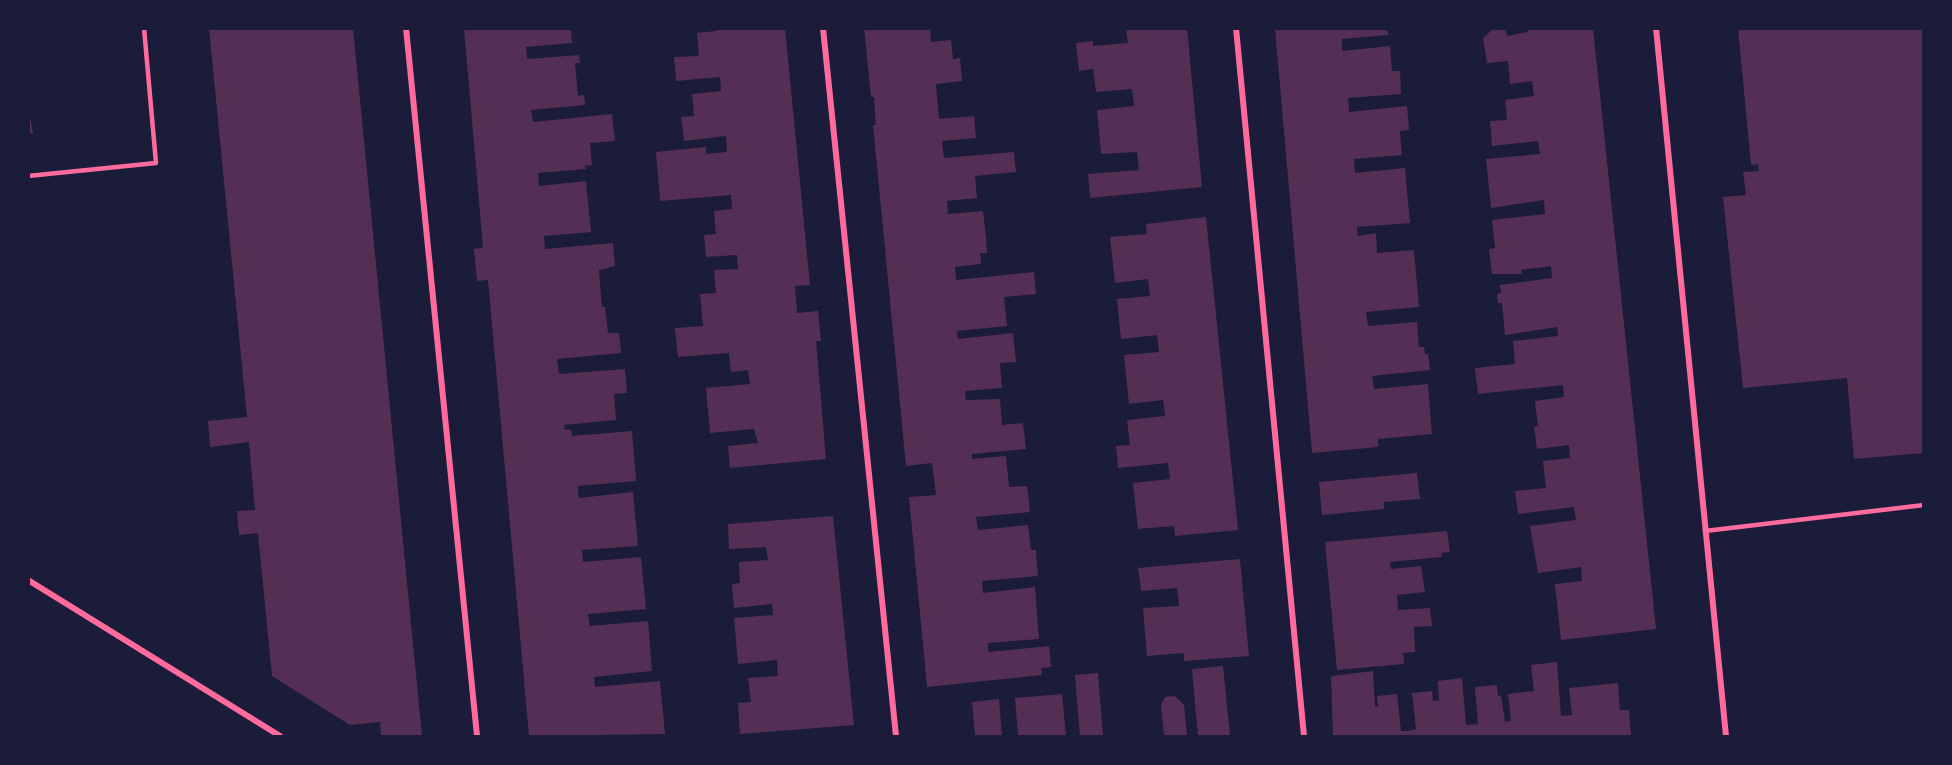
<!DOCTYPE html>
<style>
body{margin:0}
#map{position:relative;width:1952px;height:765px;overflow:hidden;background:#1b1b3a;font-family:Signika,sans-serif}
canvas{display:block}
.frame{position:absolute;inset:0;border:30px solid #1b1b3a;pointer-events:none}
</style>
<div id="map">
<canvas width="1952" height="765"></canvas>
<div class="frame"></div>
</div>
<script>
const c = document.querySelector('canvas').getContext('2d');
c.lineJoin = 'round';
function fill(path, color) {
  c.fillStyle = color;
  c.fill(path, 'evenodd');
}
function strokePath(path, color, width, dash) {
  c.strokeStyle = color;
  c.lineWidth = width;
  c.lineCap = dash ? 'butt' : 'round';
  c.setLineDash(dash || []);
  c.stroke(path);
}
const building = new Path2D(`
 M 209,28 L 353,28 L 422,736 L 381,736 L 380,722 L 350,725 L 272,676 L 258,533 L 239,535 L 237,511 L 255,510 L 249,442 L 210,447 L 208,421 L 247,417 Z
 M 464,28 L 571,28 L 572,43 L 526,47 L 527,59 L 579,55 L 580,63 L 575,63 L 578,96 L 584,95 L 585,105 L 531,110 L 533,122 L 612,114 L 615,141 L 590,143 L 592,165 L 585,166 L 586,169 L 538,173 L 539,186 L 586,181 L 591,232 L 544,236 L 545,249 L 613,243 L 615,266 L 599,270 L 602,307 L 605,307 L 608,333 L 619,333 L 621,353 L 557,359 L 559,374 L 625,369 L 627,393 L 614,394 L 616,420 L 564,425 L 565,430 L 571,429 L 572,436 L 632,431 L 636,481 L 578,486 L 578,492 L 579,498 L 633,492 L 638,546 L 582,550 L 583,562 L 641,557 L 646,609 L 588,614 L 589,621 L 590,626 L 648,621 L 652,671 L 594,677 L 595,687 L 660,681 L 665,734 L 529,736 L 488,280 L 477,281 L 474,249 L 483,248 Z
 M 715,28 L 785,28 L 810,285 L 795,286 L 797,313 L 818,311 L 821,341 L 816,341 L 826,459 L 730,468 L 728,446 L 758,443 L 754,429 L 710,433 L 706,388 L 750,384 L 748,370 L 731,372 L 729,353 L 678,357 L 675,328 L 703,326 L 700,294 L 716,293 L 714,270 L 738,269 L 737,255 L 706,257 L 704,235 L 716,234 L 714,211 L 732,209 L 731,195 L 660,201 L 656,152 L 706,147 L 706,154 L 727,152 L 726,136 L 684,141 L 681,117 L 694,116 L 692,94 L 721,91 L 720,77 L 676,81 L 674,57 L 699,56 L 697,33 L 716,31 Z
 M 864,28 L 930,28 L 931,42 L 951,40 L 953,59 L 960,58 L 962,81 L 936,84 L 939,119 L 974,116 L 976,138 L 942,141 L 944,158 L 1014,152 L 1016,172 L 975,176 L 977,198 L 947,201 L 948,214 L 983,211 L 986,237 L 987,253 L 980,253 L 981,264 L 955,267 L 956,280 L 1034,272 L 1036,294 L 1004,297 L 1007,326 L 957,331 L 958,339 L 1013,333 L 1016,362 L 1000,363 L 1002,388 L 965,391 L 966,400 L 1000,399 L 1002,425 L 1023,423 L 1026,449 L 972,454 L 972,459 L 1006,456 L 1009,487 L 1027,486 L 1030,512 L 976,517 L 978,530 L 1028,525 L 1031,550 L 1036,550 L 1038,576 L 982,581 L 983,593 L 1035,587 L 1039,639 L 988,643 L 988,647 L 989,652 L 1049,646 L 1051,667 L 1041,668 L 1042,675 L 927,687 L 909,497 L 936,495 L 932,463 L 906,466 L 873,125 L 876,125 L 874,97 L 871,97 Z
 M 1126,28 L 1187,28 L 1202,187 L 1090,198 L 1088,174 L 1139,170 L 1137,152 L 1101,154 L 1097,110 L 1134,106 L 1132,89 L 1096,92 L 1093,69 L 1079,71 L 1076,43 L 1093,41 L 1093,46 L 1128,43 Z
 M 1275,28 L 1387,28 L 1388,35 L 1342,39 L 1342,51 L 1390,46 L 1392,71 L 1400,71 L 1401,94 L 1348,98 L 1349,112 L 1407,106 L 1409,130 L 1400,131 L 1402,155 L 1354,159 L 1355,173 L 1405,168 L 1410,223 L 1357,227 L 1358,236 L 1376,233 L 1377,253 L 1414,250 L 1419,307 L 1366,312 L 1368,326 L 1417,322 L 1419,347 L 1424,347 L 1425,354 L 1428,354 L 1430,370 L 1372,376 L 1373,382 L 1374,389 L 1428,384 L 1432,434 L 1378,439 L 1378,447 L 1312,453 Z
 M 1498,28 L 1505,28 L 1507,36 L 1528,32 L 1527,28 L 1593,28 L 1656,629 L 1561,640 L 1555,584 L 1582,581 L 1581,567 L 1538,573 L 1530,526 L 1576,520 L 1574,507 L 1518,514 L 1515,491 L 1546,488 L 1543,461 L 1570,458 L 1569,445 L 1537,449 L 1534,427 L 1538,426 L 1535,401 L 1564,397 L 1563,385 L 1478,394 L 1475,368 L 1515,364 L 1513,341 L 1558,336 L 1557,327 L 1505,335 L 1502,303 L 1498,303 L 1497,294 L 1501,293 L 1500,285 L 1552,278 L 1551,266 L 1521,270 L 1522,274 L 1492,274 L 1489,249 L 1495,248 L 1492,220 L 1545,214 L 1544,200 L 1491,208 L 1486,159 L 1540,154 L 1538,141 L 1492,146 L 1490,121 L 1507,120 L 1505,100 L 1534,96 L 1532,81 L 1510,84 L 1508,61 L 1487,63 L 1483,38 L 1493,29 Z
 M 1738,28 L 1923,28 L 1923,453 L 1854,459 L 1847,378 L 1743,388 L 1723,197 L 1746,195 L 1743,172 L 1759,171 L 1758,164 L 1751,165 Z
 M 28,106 L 33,133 L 28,134 Z
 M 1206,217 L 1238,530 L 1175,536 L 1174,526 L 1138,529 L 1133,483 L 1170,479 L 1168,463 L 1118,468 L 1116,446 L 1130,445 L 1127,420 L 1165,416 L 1163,400 L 1129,404 L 1124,355 L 1159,352 L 1157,335 L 1121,339 L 1117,299 L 1150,296 L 1148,279 L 1115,283 L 1110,237 L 1147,234 L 1146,224 Z
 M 1417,473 L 1420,499 L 1384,502 L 1384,509 L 1322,515 L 1319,482 Z
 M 833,516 L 854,725 L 740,734 L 738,703 L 751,702 L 748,678 L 778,676 L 777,660 L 738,664 L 734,618 L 773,615 L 772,604 L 734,608 L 732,584 L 740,583 L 739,562 L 768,560 L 766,547 L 729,549 L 728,524 Z
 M 1447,531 L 1450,552 L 1441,553 L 1442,557 L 1390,562 L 1391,569 L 1421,566 L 1425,592 L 1397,595 L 1398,610 L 1430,608 L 1432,626 L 1414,627 L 1415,652 L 1403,653 L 1404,664 L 1337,670 L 1325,542 Z
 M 1240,559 L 1249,656 L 1184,661 L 1184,653 L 1147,656 L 1143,608 L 1179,606 L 1177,588 L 1141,591 L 1138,568 Z
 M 1557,662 L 1561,716 L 1572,715 L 1569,688 L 1618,683 L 1620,710 L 1629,710 L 1631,736 L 1333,736 L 1331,676 L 1373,671 L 1375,706 L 1378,707 L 1377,696 L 1397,694 L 1401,731 L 1408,731 L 1416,729 L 1412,693 L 1432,691 L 1433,701 L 1439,700 L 1438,681 L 1462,678 L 1466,725 L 1478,724 L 1475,687 L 1497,685 L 1498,696 L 1501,695 L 1505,722 L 1511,721 L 1508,694 L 1534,691 L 1531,665 Z
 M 1223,666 L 1230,736 L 1198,736 L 1192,669 Z
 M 1098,673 L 1103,736 L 1080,736 L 1075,675 Z
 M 1062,694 L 1066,736 L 1018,736 L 1015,698 Z
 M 1175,696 L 1184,705 L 1187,736 L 1164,736 L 1161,705 L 1165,697 Z
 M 999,699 L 1002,736 L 975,736 L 972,702 Z`);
const service = new Path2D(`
 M 28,176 L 156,163 L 144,28
 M 1705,531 L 1924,505`);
const minor = new Path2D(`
 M 406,28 L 477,736
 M 823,28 L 896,736
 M 1236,28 L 1304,736
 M 1656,28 L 1726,736
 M 28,580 L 280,736`);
fill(building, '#542f53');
strokePath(service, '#ff6b9d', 4.5);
strokePath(minor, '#ff6b9d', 6);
</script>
